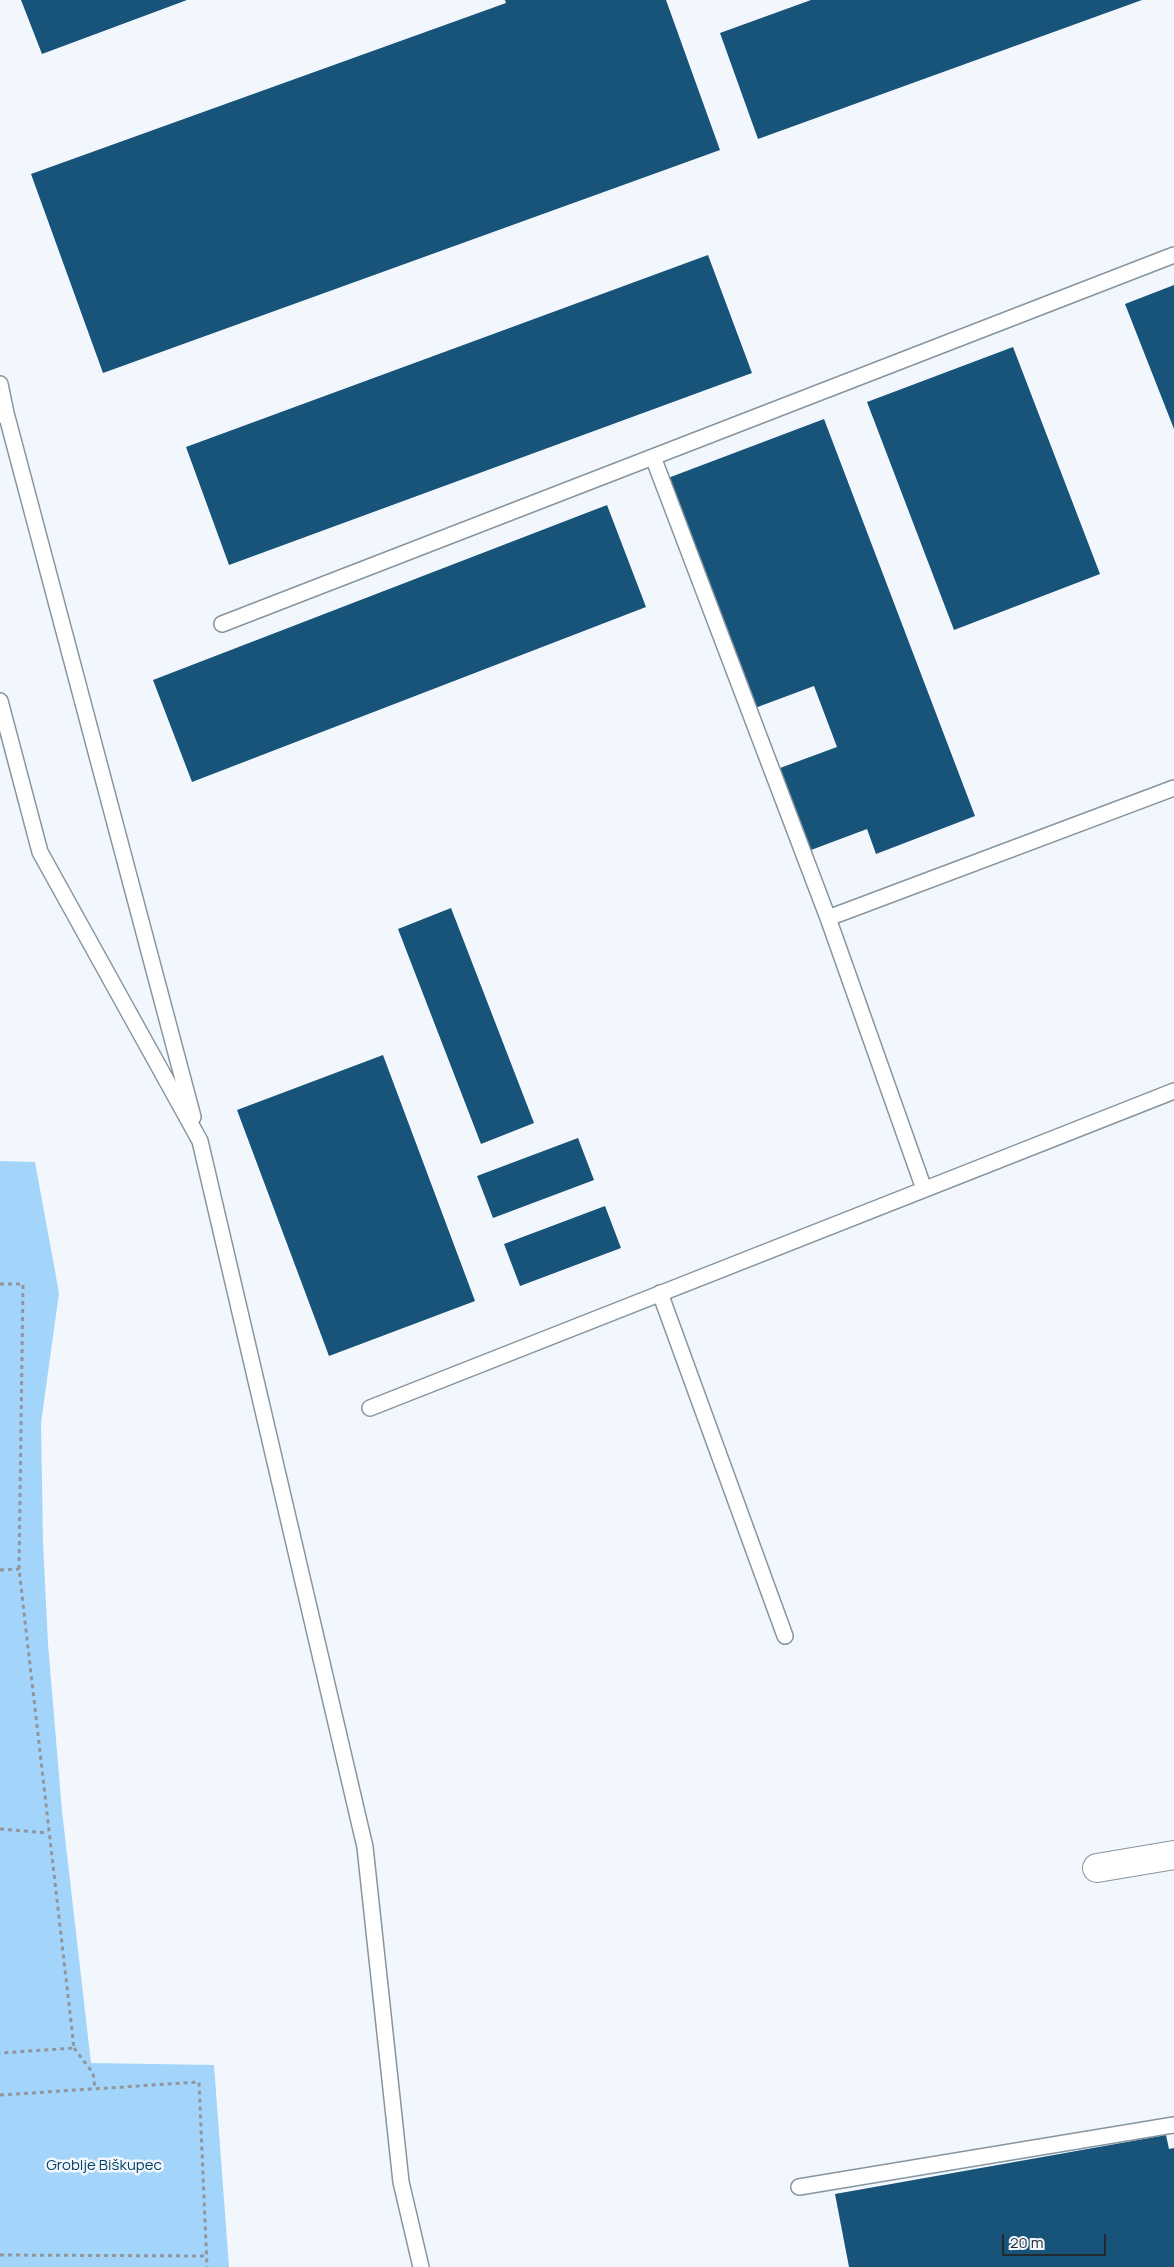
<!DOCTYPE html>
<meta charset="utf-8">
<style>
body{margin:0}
#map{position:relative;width:1174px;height:2267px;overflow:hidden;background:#f1f7fc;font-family:Manrope,sans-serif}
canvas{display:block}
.scale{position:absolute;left:1002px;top:2234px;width:104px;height:22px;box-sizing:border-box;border:2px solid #23292e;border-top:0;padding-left:6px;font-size:15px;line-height:18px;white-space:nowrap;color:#23292e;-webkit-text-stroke:4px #f1f7fc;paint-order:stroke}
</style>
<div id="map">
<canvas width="1174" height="2267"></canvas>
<div class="scale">20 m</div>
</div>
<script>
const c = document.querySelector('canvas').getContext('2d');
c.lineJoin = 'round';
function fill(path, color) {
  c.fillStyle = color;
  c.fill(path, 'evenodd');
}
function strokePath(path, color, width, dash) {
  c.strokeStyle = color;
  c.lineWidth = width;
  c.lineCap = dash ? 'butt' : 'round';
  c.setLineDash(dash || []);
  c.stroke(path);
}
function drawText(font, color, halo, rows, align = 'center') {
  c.font = font + ' Manrope,sans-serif';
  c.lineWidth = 5;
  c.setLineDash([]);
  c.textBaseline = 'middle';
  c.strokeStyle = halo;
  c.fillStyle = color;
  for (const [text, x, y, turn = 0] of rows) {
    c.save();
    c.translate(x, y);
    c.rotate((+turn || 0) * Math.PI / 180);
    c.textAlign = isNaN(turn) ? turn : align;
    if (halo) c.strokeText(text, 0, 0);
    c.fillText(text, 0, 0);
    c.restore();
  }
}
const green = new Path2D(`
 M 0,1161 L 35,1162 L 59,1293 L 41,1423 L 43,1543 L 48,1644 L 62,1811 L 91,2063 L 214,2065 L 229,2267 L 0,2267 Z`);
const building = new Path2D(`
 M 21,0 L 187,0 L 42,54 Z
 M 505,0 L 666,0 L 720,150 L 103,373 L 31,174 L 506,3 Z
 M 811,0 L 1142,0 L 758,139 L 720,33 Z
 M 708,255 L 752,373 L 229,565 L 186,447 Z
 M 1174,285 L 1174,429 L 1125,304 Z
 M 1013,347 L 1100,574 L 954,630 L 867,402 Z
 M 824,419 L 975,816 L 876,854 L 867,829 L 811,850 L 780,768 L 837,747 L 814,686 L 755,708 L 668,478 Z
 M 607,505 L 646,607 L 192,782 L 153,680 Z
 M 451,908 L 534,1123 L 481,1144 L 398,929 Z
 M 383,1055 L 475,1301 L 329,1356 L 237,1110 Z
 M 578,1138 L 594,1180 L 493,1218 L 477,1176 Z
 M 605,1206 L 621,1248 L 520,1286 L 504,1244 Z
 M 1166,2135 L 1169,2149 L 1174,2148 L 1174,2267 L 849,2267 L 835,2194 Z`);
const path = new Path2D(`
 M 0,1284 L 23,1284 L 19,1569 L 74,2048 L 0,2053
 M 0,1570 L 19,1569
 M 0,1829 L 48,1833
 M 74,2048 L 93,2073 L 95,2088
 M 0,2095 L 199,2082 L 207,2267
 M 0,2255 L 206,2256`);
const service = new Path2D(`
 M 0,384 L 6,413 L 0,415
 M 6,413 L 193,1117
 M 653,457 L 828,918 L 1174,788
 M 222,624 L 1174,255
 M 0,701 L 40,852 L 200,1141 L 365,1847 L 401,2182 L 421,2267
 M 828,918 L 924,1189
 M 660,1293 L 785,1636
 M 370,1408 L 1174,1091
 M 799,2187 L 1174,2125`);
const minor = new Path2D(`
 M 1097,1868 L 1174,1855`);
const parkNames = [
 ["Groblje Biškupec",104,2166]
];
fill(green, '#a3d5fa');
fill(building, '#185379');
strokePath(service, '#8695a0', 18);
strokePath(minor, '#8695a0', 30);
strokePath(path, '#90969b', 3, [4, 4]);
strokePath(service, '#fff', 15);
strokePath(minor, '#fff', 28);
drawText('15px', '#034164', '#f1f7fc', parkNames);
</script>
